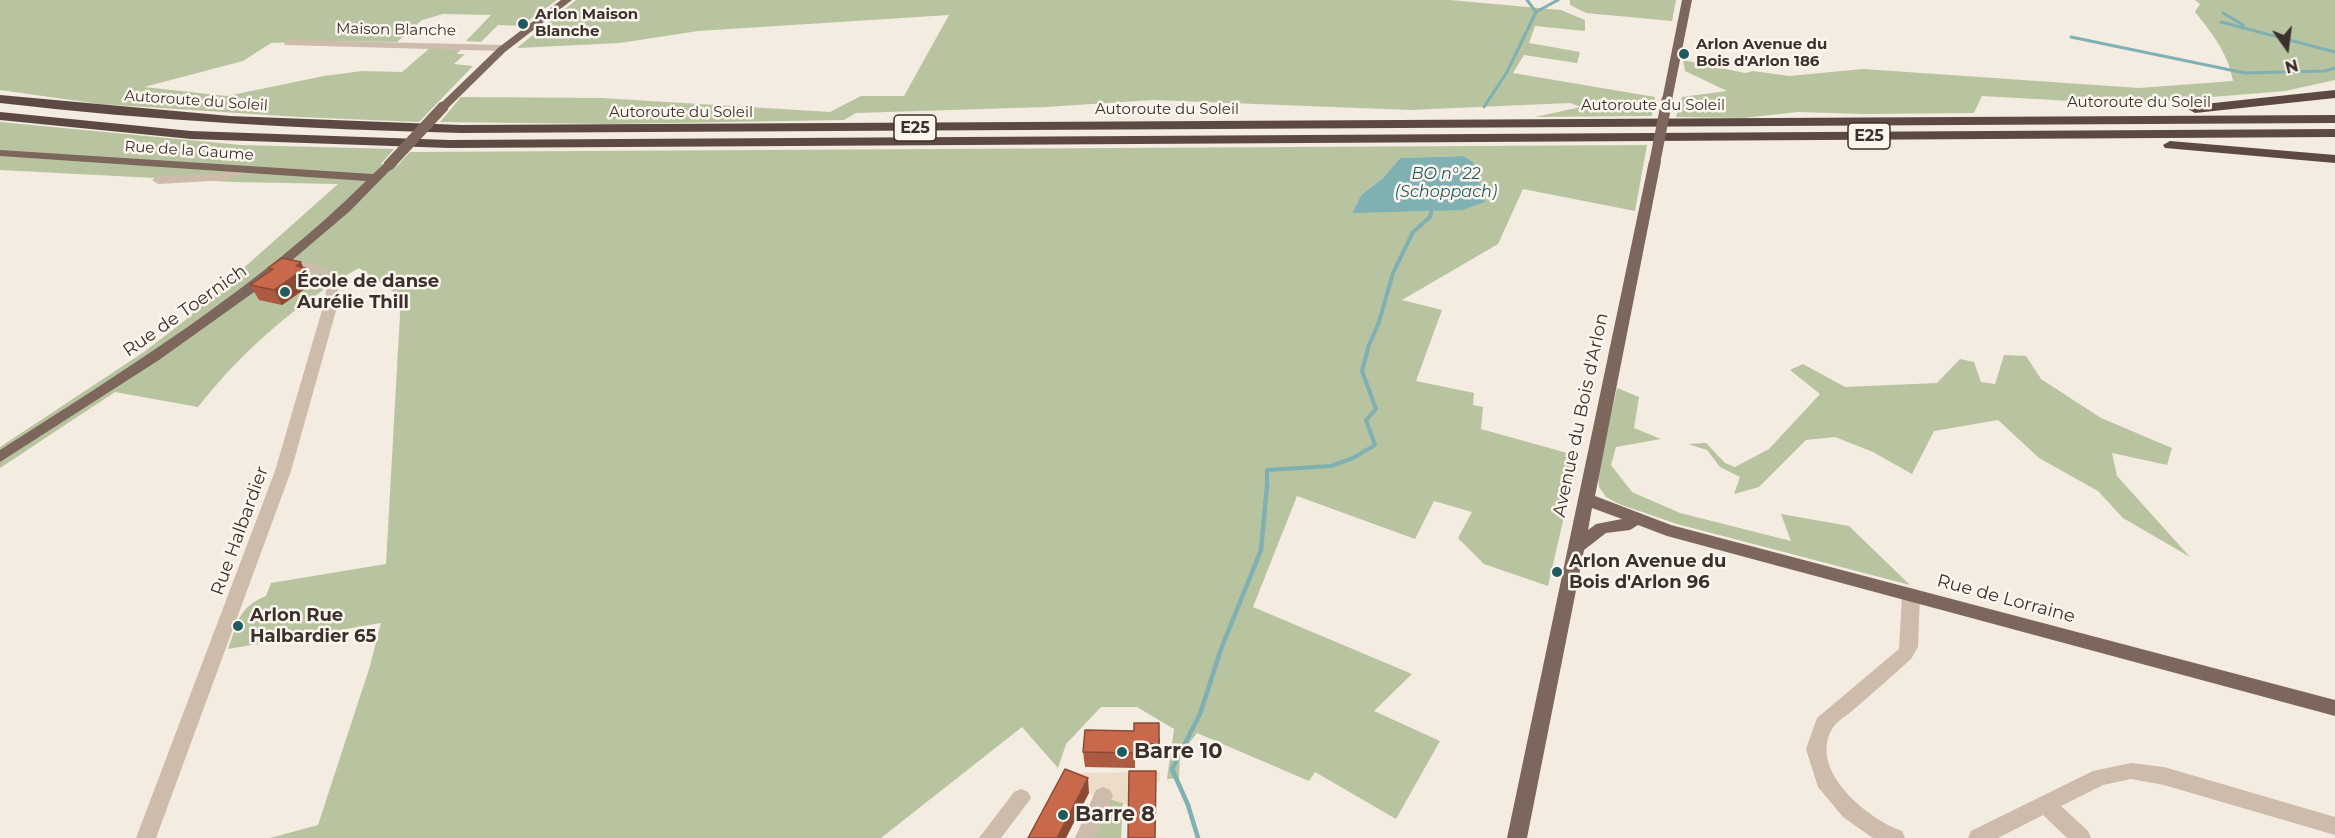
<!DOCTYPE html>
<meta charset="utf-8">
<style>
body{margin:0}
#map{position:relative;width:2335px;height:838px;overflow:hidden;background:#f4ebe1;font-family:Montserrat,sans-serif}
canvas{display:block}
.north{position:absolute;left:2257px;top:18px;width:60px;height:60px;-webkit-text-stroke:4px #fbf5ee;paint-order:stroke;rotate:166deg;font-size:16px;font-weight:700;line-height:24px;text-align:center;color:#3b302b}
.north::after{content:'';display:block;margin:auto;width:21px;height:27px;background:#3b302b;clip-path:polygon(50% 0,100% 100%,50% 72%,0 100%)}
</style>
<div id="map">
<canvas width="2335" height="838"></canvas>
<div class="north">N</div>
</div>
<script>
const c = document.querySelector('canvas').getContext('2d');
c.lineJoin = 'round';
function fill(path, color) {
  c.fillStyle = color;
  c.fill(path, 'evenodd');
}
function strokePath(path, color, width, dash) {
  c.strokeStyle = color;
  c.lineWidth = width;
  c.lineCap = dash ? 'butt' : 'round';
  c.setLineDash(dash || []);
  c.stroke(path);
}
function drawText(font, color, halo, rows, align = 'center') {
  c.font = font + ' Montserrat,sans-serif';
  c.lineWidth = 5;
  c.setLineDash([]);
  c.textBaseline = 'middle';
  c.strokeStyle = halo;
  c.fillStyle = color;
  for (const [text, x, y, turn = 0] of rows) {
    c.save();
    c.translate(x, y);
    c.rotate((+turn || 0) * Math.PI / 180);
    c.textAlign = isNaN(turn) ? turn : align;
    if (halo) c.strokeText(text, 0, 0);
    c.fillText(text, 0, 0);
    c.restore();
  }
}
const green = new Path2D(`
 M 0,0 L 557,0 L 521,26 L 498,25 L 481,42 L 466,41 L 491,15 L 443,14 L 422,20 L 397,42 L 324,41 L 271,43 L 243,61 L 144,87 L 227,96 L 324,76 L 362,71 L 402,72 L 431,47 L 462,48 L 457,54 L 465,54 L 454,64 L 473,66 L 419,122 L 299,117 L 100,104 L 0,90 Z
 M 576,0 L 1450,0 L 1561,10 L 1585,20 L 1585,31 L 1535,26 L 1529,43 L 1580,52 L 1577,63 L 1524,55 L 1513,73 L 1655,97 L 1652,116 L 1535,117 L 1581,107 L 1570,103 L 1410,110 L 1153,100 L 1046,107 L 856,113 L 844,120 L 611,124 L 440,122 L 461,97 L 602,98 L 830,112 L 861,96 L 904,96 L 949,15 L 698,31 L 620,43 L 517,48 Z
 M 1570,0 L 1676,0 L 1672,21 L 1586,13 L 1570,5 Z
 M 2195,0 L 2335,0 L 2335,80 L 2285,91 L 2126,104 L 1982,96 L 1974,113 L 1864,114 L 1798,112 L 1743,118 L 1676,117 L 1682,97 L 1727,91 L 1685,71 L 1683,60 L 1745,73 L 1753,71 L 1789,76 L 1863,69 L 2139,88 L 2233,81 C 2228,53 2212,33 2195,12 L 2200,4 Z
 M 0,122 L 241,145 L 394,149 L 381,164 L 398,165 L 410,152 L 1647,145 L 1635,211 L 1523,189 L 1498,244 L 1402,300 L 1442,310 L 1416,381 L 1474,393 L 1473,405 L 1483,407 L 1481,429 L 1578,456 L 1548,586 L 1484,564 L 1458,538 L 1472,512 L 1434,501 L 1415,539 L 1297,496 L 1253,607 L 1412,674 L 1374,711 L 1440,741 L 1396,819 L 1315,772 L 1309,781 L 1197,733 L 1180,755 L 1179,778 L 1167,779 L 1174,729 L 1137,707 L 1101,707 L 1066,744 L 1058,768 L 1022,727 L 881,838 L 270,838 L 318,825 L 370,666 L 381,623 L 228,649 C 238,623 237,608 266,596 L 271,583 L 386,564 L 401,297 L 359,268 C 296,304 243,350 198,407 L 115,392 L 0,468 L 0,447 L 144,352 L 183,322 L 338,184 L 233,182 L 0,170 ZM 1463,156 L 1352,213 L 1361,195 L 1383,178 L 1400,158 Z
 M 2004,355 L 2026,356 L 2041,379 L 2101,418 L 2172,448 L 2167,465 L 2112,453 L 2117,476 L 2190,557 L 2123,518 L 2098,491 L 2039,458 L 1998,420 L 1934,431 L 1912,474 L 1873,452 L 1835,437 L 1806,440 L 1759,487 L 1734,494 L 1740,477 L 1720,467 L 1707,450 L 1688,444 L 1706,443 L 1725,463 L 1735,467 L 1769,449 L 1820,394 L 1790,370 L 1803,364 L 1845,387 L 1937,383 L 1960,359 L 1974,362 L 1981,382 L 1995,384 Z
 M 1617,388 L 1639,397 L 1634,428 L 1661,439 L 1616,447 L 1611,465 L 1632,492 L 1680,513 L 1791,541 L 1781,514 L 1849,526 L 1910,585 L 1677,524 L 1619,504 L 1606,497 L 1599,487 L 1598,475 Z
 M 1103,796 L 1123,803 L 1121,838 L 1085,838 Z`);
const plaza = new Path2D(`
 M 1160,772 L 1160,782 L 1129,781 L 1129,805 L 1089,793 L 1082,781 L 1071,773 Z`);
const water = new Path2D(`
 M 1463,156 L 1473,162 L 1485,202 L 1462,210 L 1352,213 L 1361,195 L 1383,178 L 1400,158 Z`);
const streamFar2 = new Path2D(`
 M 1527,0 L 1536,12
 M 2223,13 L 2243,25
 M 2221,22 L 2335,52
 M 2071,37 L 2245,73 L 2325,71 L 2335,68
 M 1484,107 L 1507,72 L 1536,12 L 1558,0
 M 1431,214 L 1432,207`);
const streamFar1 = new Path2D(`
 M 1267,488 L 1267,470 L 1331,466 L 1353,458 L 1375,445 L 1366,420 L 1376,409 L 1362,371 L 1369,345 L 1379,322 L 1393,273 L 1413,232 L 1430,217 L 1431,213`);
const stream = new Path2D(`
 M 1198,838 L 1188,805 L 1172,769 L 1200,714 L 1221,649 L 1261,550 L 1267,486`);
const minor = new Path2D(`
 M 289,40 L 503,45 L 508,48 L 503,51 L 285,45 L 284,43 Z
 M 244,165 L 250,169 L 248,172 L 227,180 L 158,184 L 152,180 L 158,176 L 225,173 Z
 M 286,259 C 315,264 339,264 339,300 L 291,471 L 156,838 L 136,838 L 275,471 L 325,300 L 326,289 L 321,278 L 309,271 L 281,266 L 279,263 L 281,260 Z
 M 1911,588 L 1917,590 L 1920,595 L 1918,647 L 1911,659 C 1892,676 1872,694 1852,711 C 1846,716 1836,722 1832,729 C 1808,771 1868,819 1902,831 L 1905,838 L 1873,838 L 1843,817 L 1818,787 L 1806,749 L 1817,718 L 1899,649 L 1902,595 L 1905,590 Z
 M 2131,763 L 2164,767 L 2335,817 L 2335,835 L 2164,785 L 2131,779 L 2103,785 L 2061,806 L 2088,831 L 2091,838 L 2067,838 L 2043,815 L 1998,838 L 1968,838 L 1971,831 L 2093,771 Z
 M 1103,787 L 1110,790 L 1113,796 L 1095,838 L 1075,838 L 1096,790 Z
 M 1021,789 L 1028,792 L 1031,798 L 1001,838 L 979,838 L 1014,792 Z`);
const major = new Path2D(`
 M 561,0 L 572,0 L 505,52 L 447,109 L 439,109 L 439,105 L 498,48 Z
 M 1682,0 L 1692,0 L 1672,100 L 1667,103 L 1662,100 Z
 M 0,150 L 373,174 L 385,163 L 393,163 L 395,165 L 350,211 L 257,290 L 159,360 L 0,462 L 0,450 C 128,368 258,288 366,181 L 0,156 Z
 M 1655,157 L 1661,161 L 1595,496 L 1671,525 L 2335,700 L 2335,716 L 1667,536 L 1638,525 L 1630,530 L 1606,533 L 1584,550 L 1527,838 L 1507,838 L 1649,161 ZM 1592,508 L 1622,519 L 1596,524 L 1588,530 Z`);
const highway = new Path2D(`
 M 2335,90 L 2335,98 L 2195,113 L 2188,109 L 2195,105 Z
 M 0,95 L 230,116 L 461,125 L 2335,115 L 2335,123 L 461,133 C 307,129 153,121 0,103 Z
 M 0,112 L 191,131 L 449,140 L 2335,129 L 2335,137 L 449,148 L 191,139 L 0,120 Z
 M 2170,141 L 2335,155 L 2335,163 L 2165,148 L 2163,145 Z`);
const majorBridge = new Path2D(`
 M 1655,161 L 1667,100
 M 389,165 L 443,107`);
const wall = new Path2D(`
 M 303,267 L 313,283 L 282,305 L 259,300 L 250,285 L 270,271 L 268,268 Z
 M 1160,738 L 1159,759 L 1135,758 L 1135,768 L 1085,767 L 1083,752 Z`);
const shadedWall = new Path2D(`
 M 301,262 L 304,269 L 305,268 L 313,283 L 282,305 L 274,290 L 296,266 Z
 M 1088,778 L 1089,793 L 1066,838 L 1057,838 Z`);
const building = new Path2D(`
 M 282,258 L 301,262 L 296,266 L 305,268 L 274,290 L 250,285 L 273,269 L 268,268 Z
 M 1134,723 L 1159,723 L 1159,744 L 1135,743 L 1134,753 L 1083,752 L 1085,730 L 1134,731 Z
 M 1065,769 L 1088,778 L 1057,838 L 1028,838 Z
 M 1129,771 L 1156,771 L 1155,838 L 1128,838 Z`);
const markers = [
 [523,24,6,"#1f5a5e"],
 [1684,54,6,"#1f5a5e"],
 [285,292,6,"#1f5a5e"],
 [1557,572,6,"#1f5a5e"],
 [238,626,6,"#1f5a5e"],
 [1122,752,6,"#1f5a5e"],
 [1063,815,6,"#1f5a5e"]
];
const farPoinames = [
 ["Arlon Maison",535,15],
 ["Blanche",535,32],
 ["Arlon Avenue du",1696,45],
 ["Bois d'Arlon 186",1696,62]
];
const farStreetnames = [
 ["Maison Blanche",396,30,1],
 ["Autoroute du Soleil",196,101,4],
 ["Autoroute du Soleil",2139,103],
 ["Autoroute du Soleil",1653,106],
 ["Autoroute du Soleil",1167,110],
 ["Autoroute du Soleil",681,113],
 ["Rue de la Gaume",189,151,4]
];
const shields = [
 [915,128,42],
 [1869,136,42]
];
const shieldNames = [
 ["E25",915,128],
 ["E25",1869,136]
];
const farWaternames = [
 ["BO n° 22",1446,174],
 ["(Schoppach)",1446,192]
];
const poiNames = [
 ["École de danse",297,282],
 ["Aurélie Thill",297,303],
 ["Arlon Avenue du",1569,562],
 ["Bois d'Arlon 96",1569,583],
 ["Arlon Rue",250,616],
 ["Halbardier 65",250,637]
];
const streetNames = [
 ["Rue de Toernich",185,311,-35],
 ["Avenue du Bois d'Arlon",1581,415,-78],
 ["Rue Halbardier",240,531,-70],
 ["Rue de Lorraine",2006,599,15]
];
const nearPoinames = [
 ["Barre 10",1134,752],
 ["Barre 8",1075,815]
];
fill(green, '#b8c4a0');
fill(plaza, '#ecdcc8');
fill(water, '#7fb0b2');
strokePath(streamFar2, '#7fb0b2', 3);
strokePath(streamFar1, '#7fb0b2', 4);
strokePath(stream, '#7fb0b2', 4.5);
fill(minor, '#cdbbac');
fill(major, '#7d675c');
fill(highway, '#5c4a42');
strokePath(majorBridge, '#7d675c', 11);
fill(wall, '#ac5a40');
fill(shadedWall, '#8c4a34');
fill(building, '#c8694b');
strokePath(building, '#8c4a34', 1.5);
for (const [x, y, r, color] of markers) {
  const dot = new Path2D();
  dot.arc(x, y, r, 0, 2 * Math.PI);
  c.fillStyle = color;
  c.fill(dot);
  strokePath(dot, '#fbf5ee', 2);
}
drawText('bold 15px', '#3b302b', '#fbf5ee', farPoinames, 'left');
drawText('15px', '#3b302b', '#fbf5ee', farStreetnames);
for (const [x, y, w] of shields) {
  const box = new Path2D();
  box.roundRect(x - w / 2, y - 13, w, 26, 4.5);
  c.fillStyle = '#fbf5ee';
  c.fill(box);
  strokePath(box, '#3b302b', 1.5);
}
drawText('bold 16px', '#3b302b', null, shieldNames);
drawText('italic 16px', '#1f5a5e', '#fbf5ee', farWaternames);
drawText('bold 18px', '#3b302b', '#fbf5ee', poiNames, 'left');
drawText('18px', '#3b302b', '#fbf5ee', streetNames);
drawText('bold 21px', '#3b302b', '#fbf5ee', nearPoinames, 'left');
</script>
